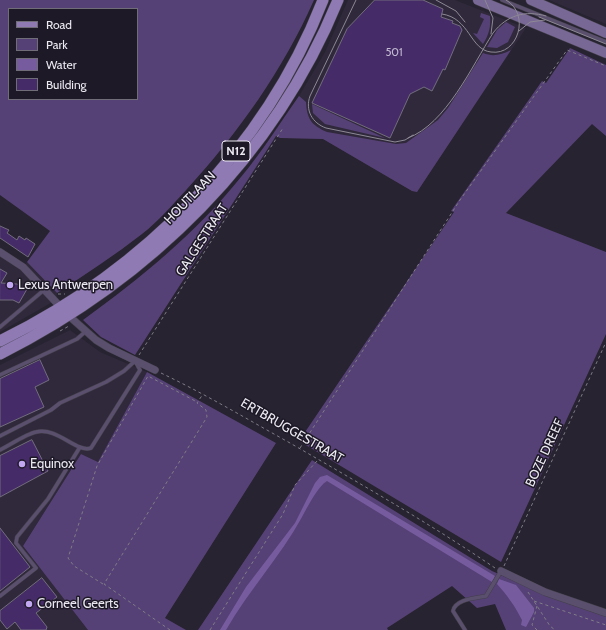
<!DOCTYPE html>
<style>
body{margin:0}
#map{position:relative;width:606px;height:630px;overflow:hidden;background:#272330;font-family:Cabin,sans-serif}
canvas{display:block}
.legend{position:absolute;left:8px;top:8px;width:130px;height:92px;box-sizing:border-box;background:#1e1926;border:1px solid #706c78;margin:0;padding:5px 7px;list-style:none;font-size:12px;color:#ece9f2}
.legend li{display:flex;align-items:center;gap:8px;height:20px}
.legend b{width:20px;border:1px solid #706c78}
</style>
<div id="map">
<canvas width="606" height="630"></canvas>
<ul class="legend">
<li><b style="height:5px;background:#8f7ab4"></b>Road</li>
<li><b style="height:11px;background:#564176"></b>Park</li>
<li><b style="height:11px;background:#765c9f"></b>Water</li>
<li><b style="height:11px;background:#452b68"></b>Building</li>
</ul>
</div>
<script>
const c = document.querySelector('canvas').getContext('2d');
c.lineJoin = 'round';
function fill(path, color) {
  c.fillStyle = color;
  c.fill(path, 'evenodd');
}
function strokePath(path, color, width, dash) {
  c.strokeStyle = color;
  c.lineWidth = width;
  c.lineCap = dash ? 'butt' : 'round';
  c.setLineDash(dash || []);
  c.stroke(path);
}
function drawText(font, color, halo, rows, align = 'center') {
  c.font = font + ' Cabin,sans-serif';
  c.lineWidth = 3;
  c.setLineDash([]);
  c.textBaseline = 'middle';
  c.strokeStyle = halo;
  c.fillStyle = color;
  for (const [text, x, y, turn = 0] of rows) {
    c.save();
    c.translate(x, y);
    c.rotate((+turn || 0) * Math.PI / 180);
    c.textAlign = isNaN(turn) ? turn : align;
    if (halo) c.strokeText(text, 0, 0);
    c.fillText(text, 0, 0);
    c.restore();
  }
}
const built = new Path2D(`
 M 348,0 L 455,0 L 526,28 L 417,192 L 412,191 L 323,139 L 280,138 L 273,133 L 299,96 L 325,52 Z
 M 549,0 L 606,0 L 606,24 Z
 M 0,252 L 23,267 L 27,262 L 57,293 L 56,300 L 0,332 Z
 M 70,330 L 100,352 L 147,372 L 98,462 L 81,454 L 23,546 L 88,630 L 0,630 L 0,365 Z`);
const green = new Path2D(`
 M 0,0 L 314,0 C 283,70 239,132 187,189 C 173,204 159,221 142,234 C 115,255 86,274 57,293 L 27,262 L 50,231 L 0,195 ZM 9,9 L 137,9 L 137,99 L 9,99 Z
 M 481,13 L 490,16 C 491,26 489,35 483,44 L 473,33 L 477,34 L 484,19 L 480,17 Z
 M 506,22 L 515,27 L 508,42 L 497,48 L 487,47 L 497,30 Z
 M 570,48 L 606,65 L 606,136 L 592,124 L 506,213 L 606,252 L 606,334 L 501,562 L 299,441 L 454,212 L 451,211 L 542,81 L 546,83 Z
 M 511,50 L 417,192 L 412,191 L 323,139 L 280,138 L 276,136 L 135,355 L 101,337 L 83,320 C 141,278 196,233 241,177 C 262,152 280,123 299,96 L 306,102 C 307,119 311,125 327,132 L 396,144 L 406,143 L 438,120 L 448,108 L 483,53 C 493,57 501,55 511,50 Z
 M 312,104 L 385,138 L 325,124 L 313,113 Z
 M 147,372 L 276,443 L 165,618 L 186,630 L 88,630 L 23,546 L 81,454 L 98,462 Z
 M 312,460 L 492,571 L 532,589 L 606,615 L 606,630 L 506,630 L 495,604 L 477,608 L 452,586 L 387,628 L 388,630 L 198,630 Z`);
const water = new Path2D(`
 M 327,475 L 495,576 L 492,582 L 327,481 C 318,486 307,508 302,517 C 280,557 249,590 226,630 L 220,630 L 246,587 L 295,523 L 315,483 L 320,477 Z
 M 499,579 L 516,585 L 534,608 L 534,612 L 526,627 L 521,625 L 522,620 C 515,606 507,595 497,584 Z`);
const building = new Path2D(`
 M 375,0 L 423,0 L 443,9 L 441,17 L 453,21 L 452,23 L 460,26 L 462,30 L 445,70 L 443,69 L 432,91 L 424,87 L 410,94 L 390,138 L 312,103 L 347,29 Z
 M 0,226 L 9,230 L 7,233 L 17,240 L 19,236 L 25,240 L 26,238 L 35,244 L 28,257 L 0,238 Z
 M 0,269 L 7,273 L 1,283 L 17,284 L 27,289 L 19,303 L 13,300 L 0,300 Z
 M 40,360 L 49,380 L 35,387 L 44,407 L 0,427 L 0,379 Z
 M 32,440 L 48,471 L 0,497 L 0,456 Z
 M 0,528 L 30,567 L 0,591 Z
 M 42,578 L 57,597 L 36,613 L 47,627 L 46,630 L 21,630 L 15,622 L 7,629 L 0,620 L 0,611 Z`);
const path = new Path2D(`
 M 58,294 L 65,294
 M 60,331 L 69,326
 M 139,355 L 283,128
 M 161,373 C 205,394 247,419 290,443 C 359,483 429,523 495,568
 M 300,448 L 460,200 L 567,50 L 606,66
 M 504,566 L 606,342
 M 103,584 L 74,566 L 68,558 L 97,466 L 148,376 L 197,402
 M 528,592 L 550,626 L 555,630
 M 534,601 L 606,625
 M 170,630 L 104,584 L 207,417 L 206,410 L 197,403 L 203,394
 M 210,630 L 283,514 L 295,485 L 318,460
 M 537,630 L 532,625 L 537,606`);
const lane = new Path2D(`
 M 502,0 L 606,42
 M 0,327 L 44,290
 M 0,375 L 77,339 L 86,331
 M 0,436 L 51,410 L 60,403 L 106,382 L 124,371 L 135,361 L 140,370 L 91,448 C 76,453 58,427 36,432 C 26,434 10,445 0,450
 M 0,596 L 36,568 L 16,543 L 17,537 L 48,499 L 80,447
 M 465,630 L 453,611 C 455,599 476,598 486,596 L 501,571`);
const street = new Path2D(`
 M 0,252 L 23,267 L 69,316 L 96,340 L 109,348 L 155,370
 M 501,571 L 545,592 L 606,613`);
const secondary = new Path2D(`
 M 478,0 L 606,53
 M 531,0 L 606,33`);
const primary = new Path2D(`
 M 0,341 C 143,271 265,149 323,0
 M 0,354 C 149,279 274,157 338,0`);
const tram = new Path2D(`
 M 356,0 L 310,96 C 305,110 312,123 326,128 L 395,142 L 405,140 L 413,135
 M 436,0 L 456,11 L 465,22
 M 485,0 L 493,18 L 491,34
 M 442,14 C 470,18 470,50 491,52 C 518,56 531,14 506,0
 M 539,17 L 606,44
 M 519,31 L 530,22 L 545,20
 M 408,138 C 446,124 472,66 493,33 C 507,15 525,10 546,16`);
const markers = [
 [10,285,4,"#c2a7f2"],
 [22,464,4,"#c2a7f2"],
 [29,604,4,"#c2a7f2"]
];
const numberNames = [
 ["501",394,53]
];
const shields = [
 [236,151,28]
];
const shieldNames = [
 ["N12",236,151]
];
const streetNames = [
 ["HOUTLAAN",190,198,-46],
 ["GALGESTRAAT",202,240,-57],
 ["ERTBRUGGESTRAAT",292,431,30],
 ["BOZE DREEF",545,453,-65]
];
const poiNames = [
 ["Lexus Antwerpen",18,285],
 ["Equinox",30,464],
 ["Corneel Geerts",37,604]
];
fill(built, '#30293c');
fill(green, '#564176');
fill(water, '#765c9f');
fill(building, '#452b68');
strokePath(building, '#726d7d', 1);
strokePath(lane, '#433f4b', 4.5);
strokePath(street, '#433f4b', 8);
strokePath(secondary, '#433f4b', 11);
strokePath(primary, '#433f4b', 12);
strokePath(path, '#7f7c87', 1, [3, 3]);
strokePath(lane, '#5a506d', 3.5);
strokePath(street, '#5a506d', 7);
strokePath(secondary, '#786895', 10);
strokePath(primary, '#8f7ab4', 11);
strokePath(tram, '#8d8994', 1);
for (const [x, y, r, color] of markers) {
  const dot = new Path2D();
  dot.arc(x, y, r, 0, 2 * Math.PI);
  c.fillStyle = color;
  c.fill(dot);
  strokePath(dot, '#1e1926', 1.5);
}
drawText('11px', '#c2bad0', null, numberNames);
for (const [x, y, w] of shields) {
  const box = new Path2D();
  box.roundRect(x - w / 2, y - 10, w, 20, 3);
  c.fillStyle = '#1e1926';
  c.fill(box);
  strokePath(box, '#ece9f2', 1);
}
drawText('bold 12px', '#ece9f2', null, shieldNames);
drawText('13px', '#ece9f2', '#1e1926', streetNames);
drawText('13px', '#ece9f2', '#1e1926', poiNames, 'left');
</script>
